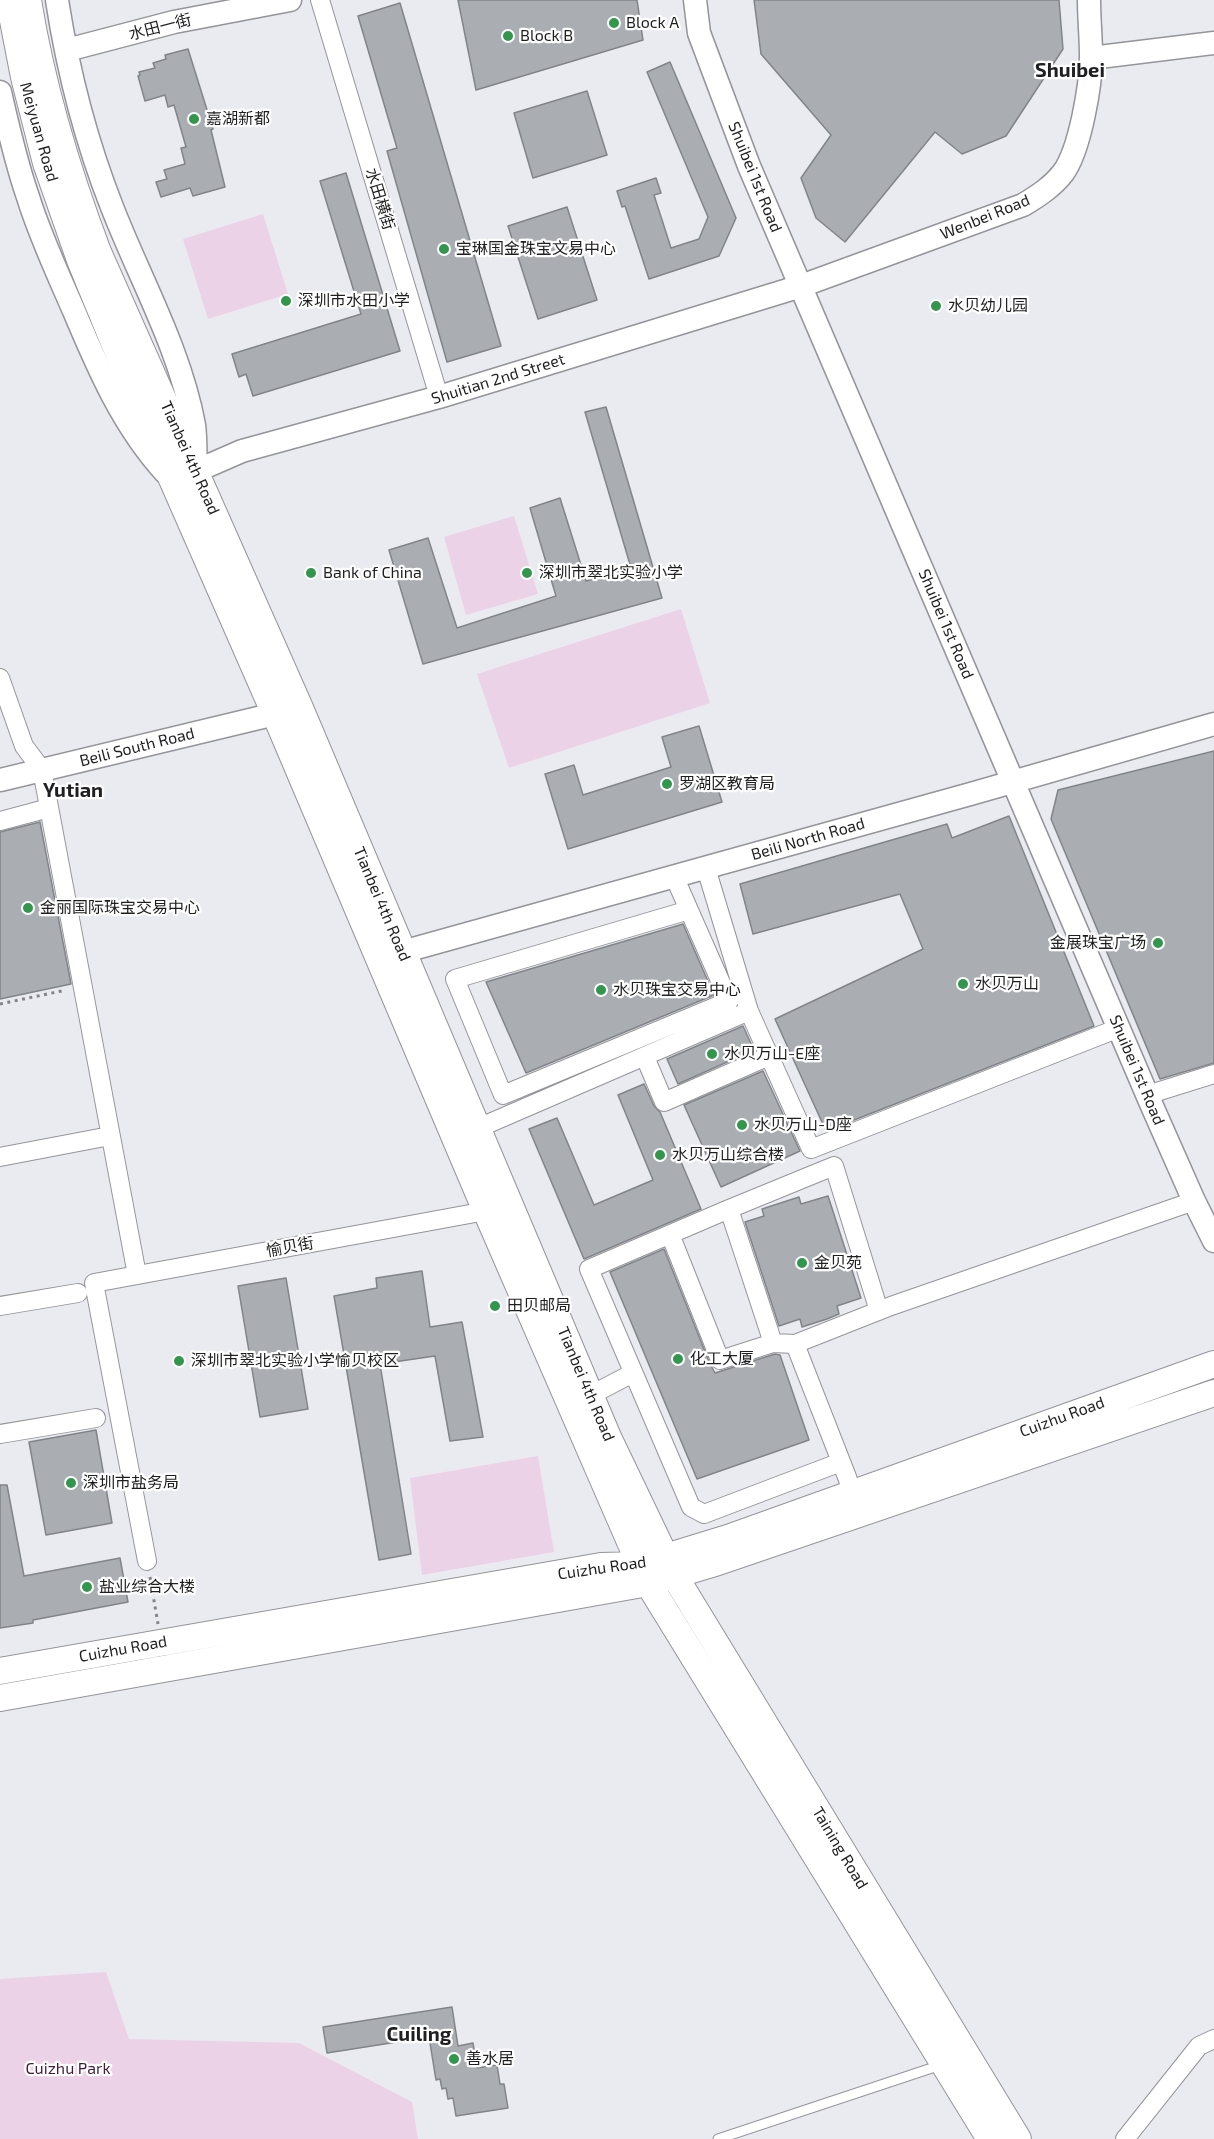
<!DOCTYPE html>
<meta charset="utf-8">
<style>
body{margin:0}
canvas{display:block;background:#eaebf1}
</style>
<canvas width="1214" height="2139"></canvas>
<script>
const c = document.querySelector('canvas').getContext('2d');
c.lineJoin = 'round';
function fill(path, color) {
  c.fillStyle = color;
  c.fill(path, 'evenodd');
}
function strokePath(path, color, width, dash) {
  c.strokeStyle = color;
  c.lineWidth = width;
  c.lineCap = dash ? 'butt' : 'round';
  c.setLineDash(dash || []);
  c.stroke(path);
}
function drawText(font, color, halo, rows, align = 'center') {
  c.font = font + ' "Exo 2","Noto Sans SC",sans-serif';
  c.lineWidth = 4.5;
  c.setLineDash([]);
  c.textBaseline = 'middle';
  c.strokeStyle = halo;
  c.fillStyle = color;
  for (const [text, x, y, turn = 0] of rows) {
    c.save();
    c.translate(x, y);
    c.rotate((+turn || 0) * Math.PI / 180);
    c.textAlign = isNaN(turn) ? turn : align;
    if (halo) c.strokeText(text, 0, 0);
    c.fillText(text, 0, 0);
    c.restore();
  }
}
const green = new Path2D(`
 M 263,214 L 288,294 L 208,319 L 183,239 Z
 M 514,516 L 538,594 L 466,615 L 444,537 Z
 M 681,609 L 710,703 L 509,768 L 477,674 Z
 M 538,1456 L 554,1552 L 422,1575 L 410,1478 Z
 M 106,1972 L 129,2039 L 299,2043 L 412,2102 L 418,2139 L 0,2139 L 0,1979 Z`);
const building = new Path2D(`
 M 458,0 L 637,0 L 643,40 L 476,90 Z
 M 754,0 L 1059,0 L 1063,49 L 1006,136 L 962,154 L 935,132 L 845,242 L 816,218 L 801,178 L 831,135 L 761,54 Z
 M 400,3 L 501,346 L 447,362 L 387,151 L 397,148 L 358,16 Z
 M 188,49 L 213,129 L 211,130 L 225,187 L 193,196 L 190,188 L 161,197 L 156,182 L 167,179 L 164,170 L 185,164 L 181,148 L 186,147 L 174,105 L 168,107 L 165,95 L 145,101 L 138,76 L 140,75 L 139,72 L 155,68 L 153,63 L 166,59 L 165,55 Z
 M 670,62 L 736,218 L 719,256 L 649,279 L 625,206 L 622,207 L 617,191 L 656,178 L 661,193 L 654,195 L 671,248 L 699,239 L 708,217 L 647,72 Z
 M 587,91 L 607,155 L 533,178 L 514,113 Z
 M 346,173 L 400,351 L 253,396 L 246,374 L 239,377 L 232,354 L 361,314 L 320,181 Z
 M 567,207 L 597,300 L 538,319 L 508,226 Z
 M 606,407 L 662,598 L 423,664 L 389,550 L 428,538 L 457,628 L 556,596 L 530,508 L 560,498 L 586,581 L 631,568 L 585,412 Z
 M 699,726 L 722,802 L 568,849 L 545,774 L 574,765 L 583,795 L 671,767 L 662,737 Z
 M 1214,751 L 1214,1063 L 1160,1079 L 1051,819 L 1058,790 Z
 M 1009,816 L 1094,1026 L 826,1131 L 775,1019 L 923,949 L 900,894 L 753,934 L 740,884 L 947,824 L 952,838 Z
 M 40,822 L 71,984 L 0,999 L 0,832 Z
 M 683,924 L 714,995 L 526,1073 L 486,982 Z
 M 743,1026 L 754,1050 L 678,1084 L 667,1059 Z
 M 763,1071 L 800,1151 L 721,1187 L 684,1105 Z
 M 644,1084 L 654,1106 L 660,1112 L 701,1209 L 584,1259 L 529,1129 L 557,1118 L 594,1205 L 653,1180 L 618,1095 Z
 M 828,1196 L 861,1298 L 837,1306 L 839,1314 L 827,1319 L 802,1327 L 800,1319 L 779,1326 L 745,1222 L 764,1216 L 762,1209 L 799,1197 L 801,1204 Z
 M 664,1249 L 710,1364 L 715,1373 L 775,1354 L 780,1355 L 809,1440 L 697,1479 L 610,1272 Z
 M 422,1271 L 430,1327 L 462,1322 L 483,1437 L 450,1441 L 435,1356 L 380,1364 L 411,1554 L 379,1560 L 334,1296 L 377,1288 L 376,1278 Z
 M 286,1278 L 308,1409 L 260,1417 L 238,1286 Z
 M 96,1430 L 112,1523 L 46,1535 L 29,1442 Z
 M 0,1485 L 7,1485 L 24,1576 L 120,1558 L 128,1602 L 33,1620 L 33,1623 L 0,1628 Z
 M 452,2007 L 458,2046 L 473,2043 L 477,2068 L 497,2065 L 500,2084 L 504,2084 L 508,2108 L 456,2116 L 453,2098 L 448,2099 L 446,2088 L 442,2089 L 440,2079 L 436,2080 L 429,2037 L 327,2053 L 323,2027 Z`);
const path = new Path2D(`
 M 0,1004 L 66,990
 M 150,1577 L 158,1624`);
const service = new Path2D(`
 M 718,2139 L 941,2065`);
const minor = new Path2D(`
 M 320,0 L 439,397
 M 0,678 L 24,746 L 42,770 L 137,1275
 M 0,821 L 49,808
 M 706,868 L 749,1011 L 811,1149 L 1119,1028
 M 674,876 L 729,1001 L 503,1095 L 455,979 L 689,910
 M 645,1057 L 664,1102 L 769,1056
 M 1147,1095 L 1214,1074
 M 476,1129 L 749,1011
 M 0,1157 L 110,1136
 M 729,1209 L 834,1166 L 879,1311
 M 670,1234 L 720,1360 L 773,1343
 M 0,1306 L 78,1293
 M 795,1344 L 891,1306 L 1194,1201
 M 591,1395 L 633,1373
 M 0,1434 L 96,1418
 M 841,1462 L 704,1514 L 691,1507 L 589,1269 L 729,1209 L 773,1343 L 795,1344 L 847,1477 L 852,1492
 M 147,1561 L 94,1283 L 486,1211
 M 1125,2139 L 1199,2046 L 1214,2039`);
const tertiary = new Path2D(`
 M 57,0 C 68,71 86,141 112,207 C 140,279 180,349 194,425 C 196,440 195,456 196,471 L 242,451 L 439,397 L 801,286 L 1023,205 C 1038,196 1052,187 1063,173 C 1080,150 1091,85 1091,56 C 1091,37 1089,19 1089,0
 M 695,0 L 699,33 L 749,166 L 1152,1106 L 1194,1201 L 1214,1241
 M 67,50 L 174,22 L 290,0
 M 1091,58 L 1214,43
 M 0,92 C 8,127 16,163 28,197 C 40,236 58,274 74,311 C 98,368 123,426 165,472
 M 0,780 L 275,714
 M 402,952 L 974,793 L 1214,724`);
const secondary = new Path2D(`
 M 9,0 L 24,77 L 46,163 L 80,260 L 146,420 L 275,714 L 486,1211 L 648,1583 L 990,2139
 M 28,0 C 42,87 67,170 98,252 L 300,708 L 608,1437 L 665,1556 L 674,1575 L 1018,2139
 M 0,1671 L 601,1566 L 640,1565 L 728,1538 L 1214,1364
 M 0,1698 L 648,1583 L 718,1562 L 1214,1393`);
const markers = [
 [614,23,6,"#32974d"],
 [508,36,6,"#32974d"],
 [194,119,6,"#32974d"],
 [444,249,6,"#32974d"],
 [286,301,6,"#32974d"],
 [936,306,6,"#32974d"],
 [311,573,6,"#32974d"],
 [527,573,6,"#32974d"],
 [667,784,6,"#32974d"],
 [28,908,6,"#32974d"],
 [1158,943,6,"#32974d"],
 [963,984,6,"#32974d"],
 [601,990,6,"#32974d"],
 [712,1054,6,"#32974d"],
 [742,1125,6,"#32974d"],
 [660,1155,6,"#32974d"],
 [802,1263,6,"#32974d"],
 [495,1306,6,"#32974d"],
 [678,1359,6,"#32974d"],
 [179,1361,6,"#32974d"],
 [71,1483,6,"#32974d"],
 [87,1587,6,"#32974d"],
 [454,2059,6,"#32974d"]
];
const poiNames = [
 ["Block A",626,23],
 ["Block B",520,36],
 ["嘉湖新都",206,119],
 ["宝琳国金珠宝文易中心",456,249],
 ["深圳市水田小学",298,301],
 ["水贝幼儿园",948,306],
 ["Bank of China",323,573],
 ["深圳市翠北实验小学",539,573],
 ["罗湖区教育局",679,784],
 ["金丽国际珠宝交易中心",40,908],
 ["金展珠宝广场",1146,943,"right"],
 ["水贝万山",975,984],
 ["水贝珠宝交易中心",613,990],
 ["水贝万山-E座",724,1054],
 ["水贝万山-D座",754,1125],
 ["水贝万山综合楼",672,1155],
 ["金贝苑",814,1263],
 ["田贝邮局",507,1306],
 ["化工大厦",690,1359],
 ["深圳市翠北实验小学愉贝校区",191,1361],
 ["深圳市盐务局",83,1483],
 ["盐业综合大楼",99,1587],
 ["善水居",466,2059]
];
const streetNames = [
 ["水田一街",160,27,-14],
 ["Meiyuan Road",39,132,74],
 ["Shuibei 1st Road",755,177,68],
 ["水田横街",380,199,73],
 ["Wenbei Road",985,217,-22],
 ["Shuitian 2nd Street",498,379,-17],
 ["Tianbei 4th Road",190,458,66],
 ["Shuibei 1st Road",946,624,67],
 ["Beili South Road",137,747,-14],
 ["Beili North Road",808,839,-16],
 ["Tianbei 4th Road",382,904,67],
 ["Shuibei 1st Road",1137,1070,67],
 ["愉贝街",290,1247,-10],
 ["Tianbei 4th Road",586,1384,67],
 ["Cuizhu Road",1062,1417,-20],
 ["Cuizhu Road",602,1568,-8],
 ["Cuizhu Road",123,1649,-10],
 ["Taining Road",840,1848,59]
];
const parkNames = [
 ["Cuizhu Park",68,2069]
];
const quarterNames = [
 ["Shuibei",1070,70],
 ["Yutian",73,790],
 ["Cuiling",419,2034]
];
fill(green, '#ecd2e6');
fill(building, '#aaaeb3');
strokePath(building, '#818589', 1.5);
strokePath(service, '#94949a', 11);
strokePath(minor, '#94949a', 20);
strokePath(tertiary, '#94949a', 25);
strokePath(secondary, '#94949a', 28);
strokePath(path, '#848488', 3, [3, 4.5]);
strokePath(service, '#fff', 9);
strokePath(minor, '#fff', 18);
strokePath(tertiary, '#fff', 22);
strokePath(secondary, '#fff', 26);
for (const [x, y, r, color] of markers) {
  const dot = new Path2D();
  dot.arc(x, y, r, 0, 2 * Math.PI);
  c.fillStyle = color;
  c.fill(dot);
  strokePath(dot, '#fff', 2);
}
drawText('16px', '#1f1f21', '#fff', poiNames, 'left');
drawText('16px', '#1f1f21', '#fff', streetNames);
drawText('16px', '#431e3c', '#fff', parkNames);
drawText('bold 20px', '#1f1f21', '#fff', quarterNames);
</script>
